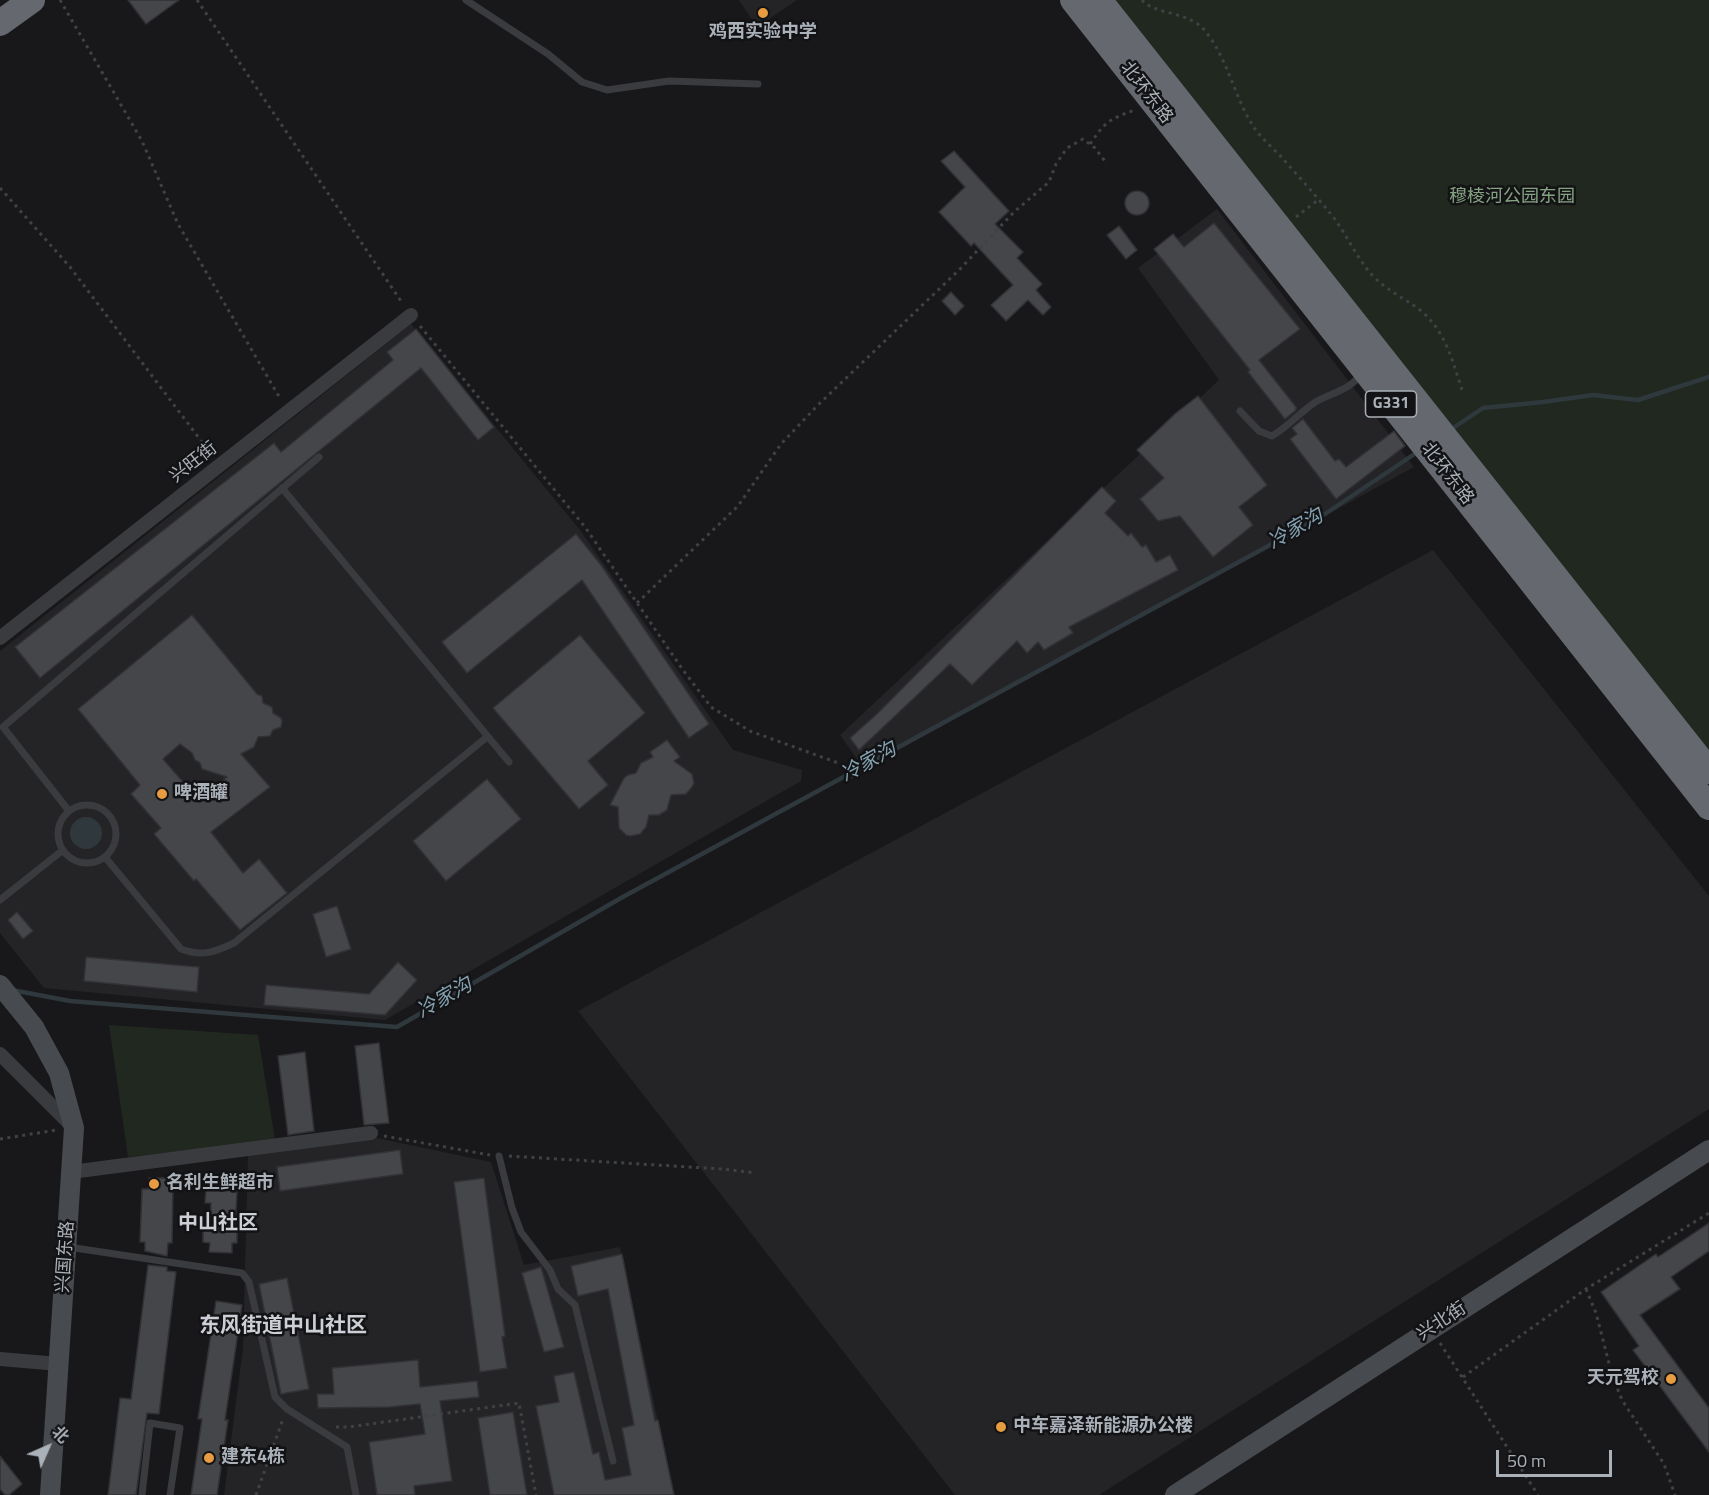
<!DOCTYPE html>
<meta charset="utf-8">
<style>
body{margin:0}
#map{position:relative;width:1709px;height:1495px;overflow:hidden;background:#18181a;font-family:"Titillium Web","Noto Sans SC",sans-serif}
canvas{display:block}
.north{position:absolute;left:18px;top:1417px;width:60px;height:60px;-webkit-text-stroke:4px #131315;paint-order:stroke;rotate:45deg;font-size:16px;font-weight:700;line-height:24px;text-align:center;color:#abb1b9}
.north::after{content:'';display:block;margin:auto;width:21px;height:27px;background:#abb1b9;clip-path:polygon(50% 0,100% 100%,50% 72%,0 100%)}
.scale{position:absolute;left:1496px;top:1450px;width:116px;height:27px;box-sizing:border-box;border:3px solid #abb1b9;border-top:0;padding-left:8px;font-size:18px;line-height:21px;white-space:nowrap;color:#abb1b9;-webkit-text-stroke:4px #131315;paint-order:stroke}
</style>
<div id="map">
<canvas width="1709" height="1495"></canvas>
<div class="north">北</div>
<div class="scale">50 m</div>
</div>
<script>
const c = document.querySelector('canvas').getContext('2d');
c.lineJoin = 'round';
function fill(path, color) {
  c.fillStyle = color;
  c.fill(path, 'evenodd');
}
function strokePath(path, color, width, dash) {
  c.strokeStyle = color;
  c.lineWidth = width;
  c.lineCap = dash ? 'butt' : 'round';
  c.setLineDash(dash || []);
  c.stroke(path);
}
function drawText(font, color, halo, rows, align = 'center') {
  c.font = font + ' "Titillium Web","Noto Sans SC",sans-serif';
  c.lineWidth = 5;
  c.setLineDash([]);
  c.textBaseline = 'middle';
  c.strokeStyle = halo;
  c.fillStyle = color;
  for (const [text, x, y, turn = 0] of rows) {
    c.save();
    c.translate(x, y);
    c.rotate((+turn || 0) * Math.PI / 180);
    c.textAlign = isNaN(turn) ? turn : align;
    if (halo) c.strokeText(text, 0, 0);
    c.fillText(text, 0, 0);
    c.restore();
  }
}
const built = new Path2D(`
 M 739,0 L 797,0 L 757,27 Z
 M 1217,209 L 1414,467 L 864,769 L 840,735 L 1219,380 L 1138,268 Z
 M 411,324 L 580,530 L 733,750 L 802,770 L 801,781 L 385,1020 L 44,988 L 0,933 L 0,651 Z
 M 1433,550 L 1709,896 L 1709,1109 L 1099,1495 L 955,1495 L 578,1011 Z
 M 372,1137 L 491,1162 L 524,1265 L 620,1247 L 674,1495 L 224,1495 L 243,1348 L 248,1154 Z`);
const green = new Path2D(`
 M 1104,0 L 1709,0 L 1709,762 Z
 M 109,1025 L 258,1035 L 275,1140 L 128,1157 Z`);
const water = new Path2D(`
 M70 833a16 16 0 1 1 32 0a16 16 0 1 1-32 0Z`);
const stream = new Path2D(`
 M 1450,430 L 1483,408 L 1543,402 L 1593,395 L 1638,400 L 1709,377
 M 12,990 L 70,1001 L 397,1027 L 621,898 L 1316,520 L 1419,451`);
const building = new Path2D(`
 M 128,0 L 179,0 L 146,24 Z
 M 954,151 L 1009,211 L 995,224 L 1023,252 L 1017,258 L 1042,284 L 1036,290 L 1051,307 L 1043,315 L 1028,300 L 1006,321 L 991,305 L 1013,285 L 974,243 L 971,246 L 939,212 L 965,187 L 941,161 Z
 M1125 203a12 12 0 1 1 24 0a12 12 0 1 1-24 0Z
 M 1214,223 L 1300,329 L 1259,360 L 1296,407 L 1296,410 L 1285,419 L 1248,372 L 1250,370 L 1154,249 L 1173,234 L 1184,247 Z
 M 1119,226 L 1137,250 L 1126,259 L 1107,235 Z
 M 951,292 L 964,306 L 955,315 L 942,301 Z
 M 416,329 L 494,427 L 478,440 L 421,368 L 40,678 L 15,647 L 274,443 L 281,452 L 393,360 L 387,352 Z
 M 1198,396 L 1267,485 L 1239,507 L 1253,525 L 1213,557 L 1180,516 L 1158,521 L 1140,499 L 1164,478 L 1137,450 L 1176,413 Z
 M 1303,419 L 1335,461 L 1339,459 L 1346,467 L 1394,431 L 1405,446 L 1336,499 L 1290,439 L 1297,434 L 1292,428 Z
 M 1102,487 L 1116,501 L 1105,513 L 1128,536 L 1131,533 L 1142,547 L 1146,545 L 1156,562 L 1170,555 L 1178,570 L 1069,627 L 1073,633 L 1044,650 L 1038,642 L 1027,653 L 1017,641 L 972,685 L 950,664 L 859,750 L 850,738 L 878,713 Z
 M 576,534 L 601,565 L 709,724 L 689,738 L 582,580 L 467,673 L 442,642 Z
 M 192,615 L 257,694 L 262,696 L 263,703 L 272,707 L 273,713 L 281,718 L 282,721 L 281,727 L 273,730 L 270,736 L 258,737 L 254,747 L 241,754 L 270,787 L 211,832 L 243,873 L 259,859 L 287,893 L 240,930 L 196,879 L 194,881 L 154,834 L 161,828 L 131,794 L 140,785 L 78,709 ZM 180,744 L 192,753 L 195,760 L 200,763 L 202,769 L 227,777 L 202,798 L 200,795 L 197,798 L 163,759 Z
 M 580,635 L 645,713 L 588,761 L 608,785 L 579,809 L 493,708 Z
 M 667,740 L 680,757 L 674,761 L 692,774 L 694,783 L 692,787 L 686,794 L 671,795 L 667,810 L 659,815 L 649,815 L 646,827 L 640,834 L 630,836 L 626,835 L 619,828 L 618,807 L 610,805 L 624,778 L 628,775 L 636,773 L 641,763 L 653,757 L 650,752 Z
 M 487,779 L 521,819 L 446,881 L 413,841 Z
 M 337,906 L 351,949 L 326,957 L 313,914 Z
 M 17,912 L 33,931 L 23,939 L 8,920 Z
 M 86,957 L 199,967 L 197,992 L 84,981 Z
 M 398,962 L 417,980 L 385,1015 L 264,1005 L 266,985 L 369,994 Z
 M 379,1043 L 389,1123 L 364,1125 L 355,1046 Z
 M 305,1052 L 314,1131 L 288,1135 L 278,1056 Z
 M 400,1150 L 403,1174 L 280,1191 L 277,1167 Z
 M 149,1178 L 168,1178 L 168,1186 L 173,1186 L 172,1243 L 168,1243 L 167,1256 L 145,1251 L 145,1242 L 140,1242 L 142,1189 L 148,1189 Z
 M 484,1178 L 505,1336 L 502,1337 L 507,1368 L 480,1372 L 454,1182 Z
 M 213,1179 L 233,1180 L 232,1192 L 237,1192 L 235,1228 L 237,1228 L 237,1243 L 232,1243 L 232,1253 L 209,1252 L 210,1243 L 203,1242 L 203,1227 L 210,1227 L 211,1203 L 205,1203 L 206,1190 L 213,1190 Z
 M 1709,1223 L 1709,1251 L 1671,1277 L 1680,1289 L 1640,1315 L 1709,1408 L 1709,1452 L 1633,1350 L 1639,1346 L 1601,1292 L 1656,1254 L 1658,1257 Z
 M 622,1254 L 655,1421 L 658,1420 L 674,1495 L 554,1495 L 536,1406 L 559,1402 L 554,1376 L 574,1372 L 593,1454 L 599,1452 L 605,1480 L 631,1475 L 622,1428 L 634,1425 L 608,1289 L 578,1296 L 571,1266 Z
 M 148,1265 L 167,1267 L 167,1271 L 176,1272 L 159,1414 L 147,1413 L 136,1495 L 108,1495 L 120,1398 L 131,1399 Z
 M 541,1267 L 564,1347 L 544,1352 L 522,1273 Z
 M 287,1278 L 309,1389 L 281,1394 L 259,1284 Z
 M 216,1301 L 242,1305 L 225,1420 L 228,1420 L 217,1495 L 191,1495 L 202,1419 L 198,1419 Z
 M 418,1360 L 420,1387 L 477,1381 L 479,1397 L 440,1401 L 452,1481 L 414,1486 L 415,1495 L 377,1495 L 369,1442 L 425,1434 L 420,1404 L 390,1407 L 318,1408 L 317,1394 L 334,1394 L 332,1368 Z
 M 513,1412 L 527,1495 L 490,1495 L 478,1418 Z
 M 0,1456 L 22,1484 L 9,1495 L 5,1495 L 0,1489 Z`);
const path = new Path2D(`
 M 60,0 L 142,141 L 178,224 L 281,400
 M 197,0 L 403,304
 M 1142,0 C 1156,16 1189,10 1206,32 C 1229,61 1234,98 1255,129 C 1263,140 1274,149 1283,159 C 1300,178 1318,198 1334,218 C 1347,236 1357,258 1372,275 C 1387,291 1403,297 1420,310 C 1446,331 1453,363 1463,393
 M 1090,144 C 1105,122 1109,119 1135,110
 M 0,188 L 70,267 L 211,454
 M 1296,217 L 1318,200
 M 420,326 L 585,527 L 683,670 L 711,707 L 750,731 L 841,764 L 854,779
 M 637,603 L 738,506 L 781,444 L 818,405 L 959,270 L 1014,212 L 1049,182 L 1056,164 L 1067,148 L 1083,139 L 1095,148 L 1107,164
 M 384,1136 L 490,1155
 M 0,1139 L 57,1130
 M 509,1156 L 722,1169 L 756,1173
 M 1586,1289 L 1596,1313 L 1612,1375 L 1622,1400 L 1664,1464 L 1675,1495
 M 1440,1343 L 1538,1495
 M 1463,1377 L 1586,1289 L 1709,1213
 M 336,1427 L 349,1427 L 519,1403 L 536,1495
 M 256,1495 L 283,1419`);
const lane = new Path2D(`
 M 466,0 L 548,54 L 582,82 L 607,90 L 669,81 L 758,84
 M 1240,411 L 1259,431 L 1272,436 C 1289,426 1301,411 1317,401 C 1332,393 1351,389 1361,374
 M 282,488 L 509,762
 M58 834a29 29 0 1 1 58 0a29 29 0 1 1-58 0Z
 M 69,811 L 3,727 L 319,457
 M 105,857 L 181,949 C 202,957 215,952 234,943 L 487,737
 M 0,900 L 63,850
 M 499,1156 L 512,1208 L 521,1232 L 550,1270 L 558,1289 L 575,1305 L 613,1461
 M 68,1247 L 242,1273 L 249,1282 L 275,1397 L 287,1409 L 347,1447 L 356,1495
 M 142,1495 L 150,1423 L 180,1428 L 170,1495`);
const street = new Path2D(`
 M 0,638 L 411,315
 M 0,1054 L 72,1126
 M 71,1172 L 371,1133
 M 0,1359 L 59,1364`);
const secondary = new Path2D(`
 M 0,985 L 34,1027 L 59,1073 L 74,1128 L 50,1495
 M 1175,1495 L 1709,1150`);
const highway = new Path2D(`
 M 1073,0 L 1709,807
 M 1099,0 L 1709,771
 M 0,23 L 32,0`);
const markers = [
 [763,13,6,"#e89c42"],
 [162,794,6,"#e89c42"],
 [154,1184,6,"#e89c42"],
 [1671,1379,6,"#e89c42"],
 [1001,1427,6,"#e89c42"],
 [209,1458,6,"#e89c42"]
];
const shields = [
 [1391,404,51]
];
const shieldNames = [
 ["G331",1391,404]
];
const poiNames = [
 ["鸡西实验中学",763,33,"center"],
 ["啤酒罐",174,794],
 ["名利生鲜超市",166,1184],
 ["天元驾校",1659,1379,"right"],
 ["中车嘉泽新能源办公楼",1013,1427],
 ["建东4栋",221,1458]
];
const streetNames = [
 ["北环东路",1146,93,52],
 ["兴旺街",194,463,-38],
 ["北环东路",1447,474,52],
 ["兴国东路",66,1257,-86],
 ["兴北街",1442,1322,-33]
];
const parkNames = [
 ["穆棱河公园东园",1512,198]
];
const waterNames = [
 ["冷家沟",1296,530,-30],
 ["冷家沟",869,763,-29],
 ["冷家沟",445,999,-30]
];
const neighbourhoodNames = [
 ["中山社区",218,1224]
];
const quarterNames = [
 ["东风街道中山社区",283,1327]
];
fill(built, '#242427');
fill(green, '#202820');
fill(water, '#2e383d');
strokePath(stream, '#2e383d', 4.5);
fill(building, '#45464a');
strokePath(building, '#323236', 1.5);
strokePath(path, '#3f4245', 3, [3, 4.5]);
strokePath(lane, '#393b3e', 7);
strokePath(street, '#393b3e', 14);
strokePath(secondary, '#474a4e', 20);
strokePath(highway, '#65696f', 26);
for (const [x, y, r, color] of markers) {
  const dot = new Path2D();
  dot.arc(x, y, r, 0, 2 * Math.PI);
  c.fillStyle = color;
  c.fill(dot);
  strokePath(dot, '#131315', 2);
}
for (const [x, y, w] of shields) {
  const box = new Path2D();
  box.roundRect(x - w / 2, y - 13, w, 26, 4.5);
  c.fillStyle = '#131315';
  c.fill(box);
  strokePath(box, '#abb1b9', 1.5);
}
drawText('bold 16px', '#abb1b9', null, shieldNames);
drawText('bold 18px', '#abb1b9', '#131315', poiNames, 'left');
drawText('18px', '#abb1b9', '#131315', streetNames);
drawText('18px', '#85a383', '#131315', parkNames);
drawText('italic 20px', '#84a2b1', '#131315', waterNames);
drawText('bold 20px', '#cccfd5', '#131315', neighbourhoodNames);
drawText('bold 21px', '#cccfd5', '#131315', quarterNames);
</script>
